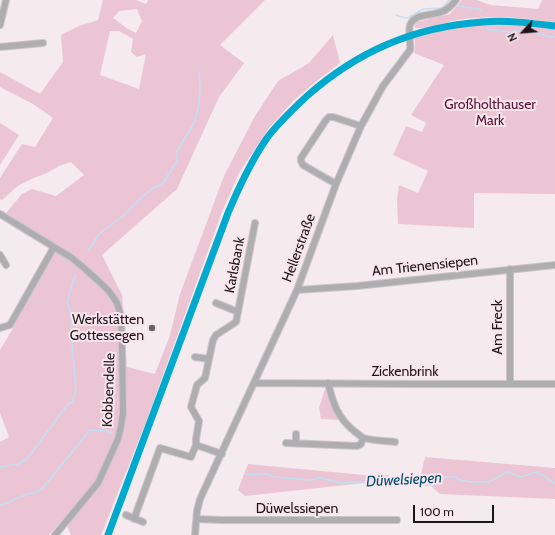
<!DOCTYPE html>
<html>
<head>
<meta charset="utf-8">
<style>
  body { margin:0 }
  #map { position:relative; width:555px; height:535px; overflow:hidden; background:#f5eaee; font-family:Cabin,sans-serif }
  canvas { display:block }
  .north { position:absolute; left:503px; top:12px; width:40px; height:40px; -webkit-text-stroke:3px #f9e6ed; paint-order:stroke; rotate:244deg; font-size:11px; font-weight:700; line-height:16px; text-align:center; color:#1d1619 }
  .north::after { content:''; display:block; margin:auto; width:14px; height:18px; background:#1d1619; clip-path:polygon(50% 0,100% 100%,50% 72%,0 100%) }
  .scale { position:absolute; left:413px; top:505px; width:81px; height:18px; box-sizing:border-box; border:2px solid #1d1619; border-top:0; padding-left:5px; font-size:12px; line-height:14px; white-space:nowrap; color:#1d1619; -webkit-text-stroke:3px #f9e6ed; paint-order:stroke }
</style>
</head>
<body>
<div id="map">
<canvas width="555" height="535"></canvas>
<div class="north">N</div>
<div class="scale">100 m</div>
</div>
<script>
const ctx = document.querySelector('canvas').getContext('2d');
ctx.lineJoin = 'round';
function paint(path, color) { ctx.fillStyle = color; ctx.fill(path, 'evenodd'); }
function stroke(path, color, width, dash) { ctx.strokeStyle = color; ctx.lineWidth = width; ctx.lineCap = dash ? 'butt' : 'round'; ctx.setLineDash(dash || []); ctx.stroke(path); }
function drawText(font, color, halo, rows, align = 'center') {
  ctx.font = font + ' Cabin,sans-serif'; ctx.lineWidth = 4; ctx.setLineDash([]); ctx.textBaseline = 'middle'; ctx.strokeStyle = halo; ctx.fillStyle = color; for (const [text, x, y, turn = 0] of rows) {
    ctx.save(); ctx.translate(x, y); ctx.rotate((+turn || 0) * Math.PI / 180); ctx.textAlign = isNaN(turn) ? turn : align; if (halo) ctx.strokeText(text, 0, 0); ctx.fillText(text, 0, 0); ctx.restore();
  }
}
const green = new Path2D(`
  M103,0H136L146,4L148,0H265L220,45L244,63L219,97L177,189L102,255L122,295L127,367L155,374L170,335L180,294L224,176L255,116L278,81L309,63L333,35L340,63L318,80L294,100L269,128L239,173L222,212L146,422L101,535H71L64,518L49,535H0V442L9,437L0,413V350L12,330L56,245L6,213L22,194L32,189L56,196L84,175L71,162L59,166L47,173L36,177L19,185L2,200L0,199V178L22,144L35,147L53,118L33,104L0,87V72L40,94L63,62L61,35L79,26L98,20ZM137,9L142,21L136,33L128,29L113,18L119,11ZM110,31H119L133,39L131,52L137,57L146,54L139,89L100,75Z
  M462,0H476L491,5L538,9L542,0H555V23C525,17 494,16 463,19C447,21 431,29 415,28V24L417,22L450,14Z
  M499,23L539,25L555,28V194L474,193V228L398,224L397,200L399,185L418,193L428,171L393,155L406,126L422,132L426,123L411,115L444,65L414,53L415,42L414,37C442,29 470,25 499,23Z
  M0,123L19,135L0,165Z
  M326,386L340,420L321,419L319,408Z
  M425,457L555,468V499L440,494L431,486L364,483L245,496L238,490L248,464L364,475H389V478L420,479Z`);
const stream = new Path2D(`
  M458,6L479,9L481,11
  M396,15L405,18H408L423,9L441,8L444,6L448,1H450
  M487,28L491,30L510,32L515,31H526L535,33L550,37H555
  M88,251L99,234L124,215L141,198L153,188L163,183L177,161V151L194,123L199,105L200,85L199,72
  M0,467L18,464L27,459L68,404L72,402L76,391L72,343L71,314L70,308L67,303L75,275
  M246,474C249,474 251,475 253,475C260,474 268,472 273,477L311,480L320,478L341,483L415,478L455,477L460,480L471,482H489L507,472L521,477L536,472L546,477L550,481L555,483
  M0,505L10,502L16,498L21,497L25,495L36,492L42,489L90,430L107,431L112,433`);
const street = new Path2D(`
  M0,25L6,0
  M0,47L43,43
  M336,184L303,165L301,161V158L326,120L329,117H333L361,126
  M0,214L72,258L84,268L105,287L111,294L117,303L121,316L122,346L123,413L121,426L118,439L98,483L55,535
  M0,255L6,265
  M510,269V384
  M297,290L357,286L555,265
  M216,303L238,312
  M0,328L10,325L54,247
  M195,357L209,359
  M255,383L412,384H555
  M328,383C333,403 337,417 354,431C357,433 361,437 364,438C374,441 385,441 395,442
  M286,443L357,446L361,444L363,438
  M296,443V434
  M196,445L222,454
  M126,515L143,522
  M134,519L160,448L191,457L196,445V439L199,421L191,407L197,385L205,378L213,340L216,335L236,322L255,223
  M197,519L221,520H397
  M195,535L197,511L200,499L297,290L336,184L361,126L383,86L410,50C411,43 408,30 410,25C415,13 431,16 441,12C448,10 452,5 456,0`);
const rail1 = new Path2D(`
  M108,535L228,213C239,187 251,161 267,138C279,122 293,109 307,96C358,51 414,27 482,22C507,20 531,23 555,26`);
const markers = [
  [152,328,4,"#696064"]
];
const parkNames = [
  ["Großholthauser",490,105],
  ["Mark",490,121]
];
const streetNames = [
  ["Hellerstraße",299,248,-70],
  ["Karlsbank",235,265,-79],
  ["Am Trienensiepen",425,266,-6],
  ["Am Freck",498,327,-90],
  ["Zickenbrink",405,372],
  ["Kobbendelle",109,390,-88],
  ["Düwelssiepen",297,509]
];
const poiNames = [
  ["Werkstätten",144,320],
  ["Gottessegen",144,336]
];
const waterNames = [
  ["Düwelsiepen",404,480,-3]
];
paint(green, '#ecc5d5');
stroke(stream, '#c0e0f5', 1.5);
stroke(street, '#cdc5c8', 8);
stroke(street, '#aeaeb0', 6);
stroke(rail1, '#00a9ce', 7);
for (const [x, y, r, color] of markers) { const dot = new Path2D(); dot.arc(x, y, r, 0, 2 * Math.PI); ctx.fillStyle = color; ctx.fill(dot); stroke(dot, '#f9e6ed', 1.5); }
drawText('14px', '#5a1037', '#f9e6ed', parkNames);
drawText('14px', '#1d1619', '#f9e6ed', streetNames);
drawText('14px', '#1d1619', '#f9e6ed', poiNames, 'right');
drawText('italic 15px', '#025170', '#f9e6ed', waterNames);
</script>
</body>
</html>
